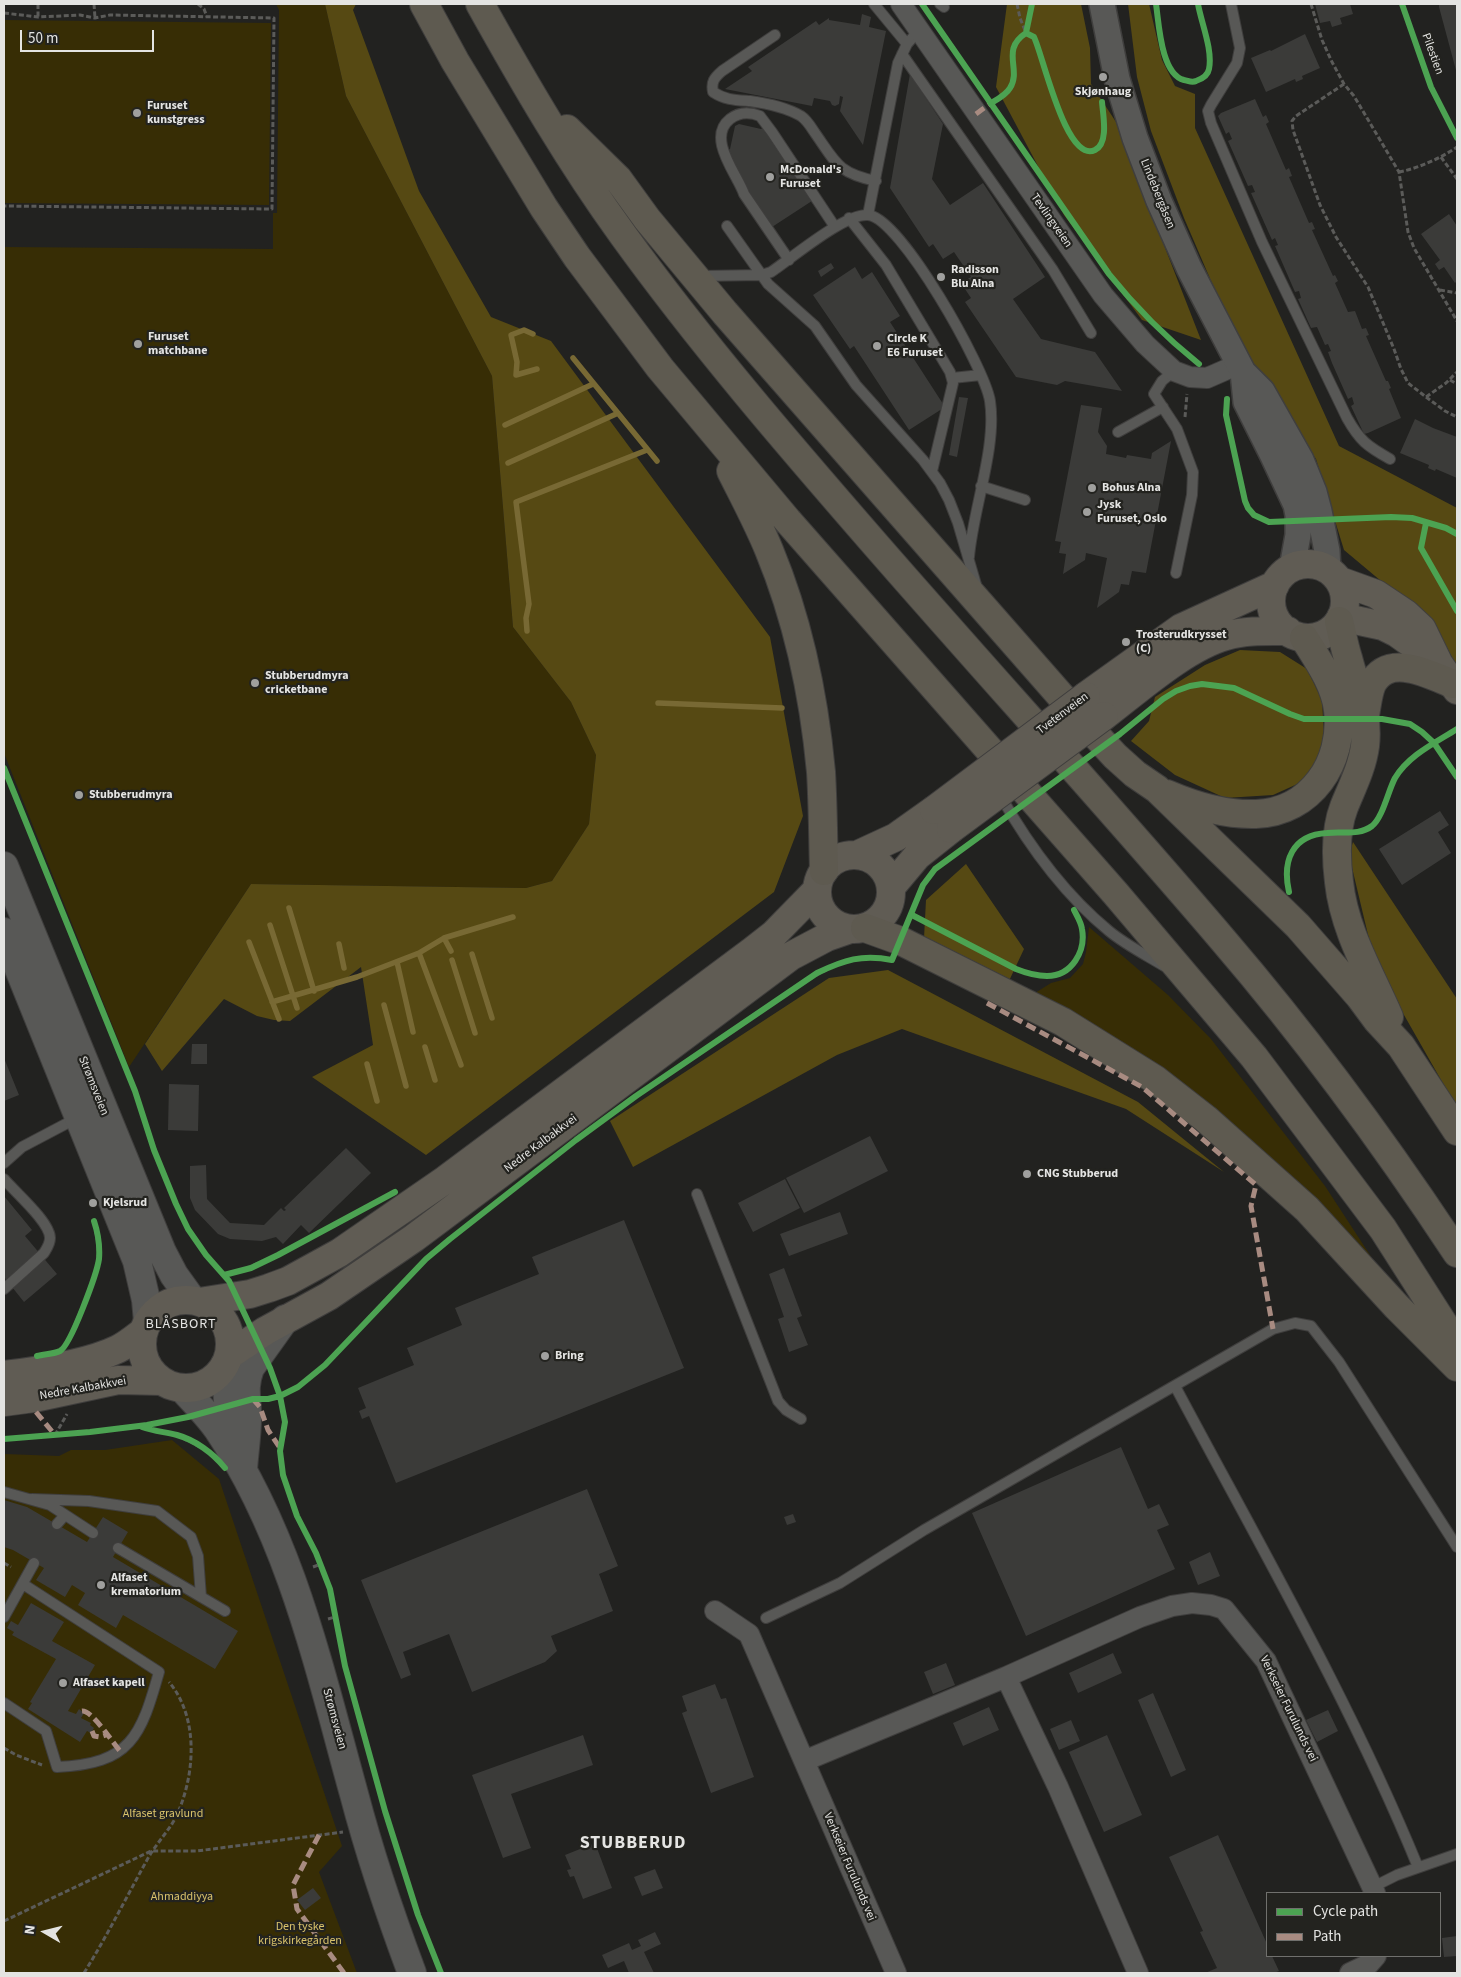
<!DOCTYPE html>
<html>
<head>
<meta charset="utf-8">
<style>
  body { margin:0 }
  #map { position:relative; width:1461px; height:1977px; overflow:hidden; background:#222220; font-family:"Source Sans 3",sans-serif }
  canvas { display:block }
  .frame { position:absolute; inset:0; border:5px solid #e4e4e2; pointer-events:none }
  .legend { position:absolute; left:1266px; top:1892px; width:175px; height:65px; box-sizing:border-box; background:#23231f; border:1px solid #70706d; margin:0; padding:6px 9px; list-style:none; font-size:15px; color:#e4e4e2 }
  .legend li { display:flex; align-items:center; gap:10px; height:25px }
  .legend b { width:25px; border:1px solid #70706d }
  .north { position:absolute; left:20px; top:1907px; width:50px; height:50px; -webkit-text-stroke:4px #23231f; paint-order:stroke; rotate:278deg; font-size:14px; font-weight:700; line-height:20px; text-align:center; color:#e4e4e2 }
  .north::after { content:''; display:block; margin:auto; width:18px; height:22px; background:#e4e4e2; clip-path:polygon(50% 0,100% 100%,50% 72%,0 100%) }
  .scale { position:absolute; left:20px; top:30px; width:134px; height:22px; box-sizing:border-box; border:2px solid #e4e4e2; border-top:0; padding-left:6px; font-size:15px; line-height:18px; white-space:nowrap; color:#e4e4e2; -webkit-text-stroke:4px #23231f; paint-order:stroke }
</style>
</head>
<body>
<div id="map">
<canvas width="1461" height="1977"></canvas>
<div class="frame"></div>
<ul class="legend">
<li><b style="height:6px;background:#4ca352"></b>Cycle path</li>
<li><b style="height:6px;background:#a88b81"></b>Path</li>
</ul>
<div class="north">N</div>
<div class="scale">50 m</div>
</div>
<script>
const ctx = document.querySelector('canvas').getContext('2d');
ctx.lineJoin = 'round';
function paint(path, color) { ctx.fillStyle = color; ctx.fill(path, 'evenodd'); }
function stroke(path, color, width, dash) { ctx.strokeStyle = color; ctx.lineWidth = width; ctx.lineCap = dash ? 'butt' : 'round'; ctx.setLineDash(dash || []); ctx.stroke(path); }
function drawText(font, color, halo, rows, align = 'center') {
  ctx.font = font + ' "Source Sans 3",sans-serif'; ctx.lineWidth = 4.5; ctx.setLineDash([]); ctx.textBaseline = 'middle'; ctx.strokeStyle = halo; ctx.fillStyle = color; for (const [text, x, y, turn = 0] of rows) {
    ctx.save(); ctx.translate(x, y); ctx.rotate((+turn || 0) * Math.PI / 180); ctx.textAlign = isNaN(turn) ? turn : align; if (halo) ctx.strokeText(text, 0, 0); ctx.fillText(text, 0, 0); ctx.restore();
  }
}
const green = new Path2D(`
  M276,4H325L346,96L492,376L513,627L571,702L596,755L589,824L552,881L526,888L251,884L129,1067L4,753V247L273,249V213H277L279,10Z
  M4,20L271,23L269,205L4,203Z
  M1089,927L1168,995L1211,1039L1325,1186L1385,1278L1197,1105L1027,998L1051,983L1070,978L1083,964L1086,952Z
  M172,1440L219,1479L342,1846L319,1872L357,1973H4V1454L59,1456L71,1450H105Z`);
const forest = new Path2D(`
  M325,4H356L353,10L419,191L491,317L551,341L770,637L803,816L774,892L426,1155L312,1077L373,1045L361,967L290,1021L274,1020L257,1016L224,999L162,1071L145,1044L251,884L526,888L552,881L589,824L596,755L571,702L513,627L492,376L346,96Z
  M1007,4H1081L1090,48L1091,84L1116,122L1201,340L1142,320L1064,215L996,87Z
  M1128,4H1149L1162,60L1175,86L1195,94V128L1339,446L1457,508V668L1418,612L1344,550L1316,459L1239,346L1184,218L1151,131L1137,77Z
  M1240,650L1280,652L1307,669L1322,700L1324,735L1322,754L1304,781L1273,795L1225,798L1175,775L1131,741L1149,721L1155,697L1205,665Z
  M1353,842L1457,999V1108L1375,964L1349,855Z
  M966,864L1024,949L1008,983L924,938L926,900Z
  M888,970L1138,1102L1224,1172L1126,1109L902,1029L837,1055L633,1167L610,1121L829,978Z`);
const stream = new Path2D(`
  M533,334L524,330L511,335L517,362L516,375L537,369
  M573,358L657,461
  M505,425L593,384
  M508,463L616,414
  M527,631L526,618L529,604L516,502L647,450
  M658,703L782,708
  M289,908L314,991
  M270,925L297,1008
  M444,938L451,951
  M249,942L279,1019
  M339,944L344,968
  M419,953L461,1065
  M472,954L492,1018
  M452,960L475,1033
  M397,962L413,1032
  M272,1002L357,977L419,953L444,938L513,917
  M384,1005L406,1086
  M425,1047L435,1080
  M367,1064L377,1101`);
const building = new Path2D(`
  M1315,4H1350L1353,14L1340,18L1342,24L1332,27L1330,21L1320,23Z
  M1439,4H1457V74L1439,7Z
  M862,14L871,17L869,27L886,31L863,145L840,111L843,97L840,96L839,104L835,106L832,105L830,101L814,98L812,106L725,89L752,71L748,67L816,21L819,25L829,18V20L860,25Z
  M1305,34L1320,68L1302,76L1303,79L1296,82L1295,79L1266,92L1251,58L1270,50L1271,51Z
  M910,74L943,124L932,179L950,205L983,183L1045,277L1013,299L1041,339L1095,352L1122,391L1065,381L1057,385L1016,377L965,302L971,298L961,283L971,277L954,252L943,259L933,244L929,247L890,188Z
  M1255,99L1263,117L1266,115L1269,122L1266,124L1286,170L1289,168L1292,176L1289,177L1309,223L1312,222L1315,229L1312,230L1333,276L1335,275L1338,281L1335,283L1348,312L1355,311L1362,329L1366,328L1369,335L1366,336L1386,381H1388L1391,388L1389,389L1401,418L1368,433L1364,434L1351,406L1354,404L1352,397L1348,399L1332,363L1328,352L1331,351L1328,344L1325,345L1317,327L1311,328L1298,299L1301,298L1299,291L1295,292L1275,246L1278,245L1275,238L1272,240L1251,193L1255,192L1252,185L1248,186L1228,141L1232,139L1229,132L1226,134L1218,116L1221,113Z
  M739,124L761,129L767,125L815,199L772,227L724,153L730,149L735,126Z
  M1449,214L1457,226V281L1455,283L1444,267L1439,270L1435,264L1440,260L1421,234Z
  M831,263L834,268L821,277L818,271Z
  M855,267L862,279L872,272L900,316L890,322L945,407L909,430L854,346L850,349L813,295Z
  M959,397L968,398L957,457L949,455Z
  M1081,405L1102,408L1098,432L1107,446L1106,454L1126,458L1127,455L1151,459L1152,453L1171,441L1146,573L1132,571L1129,585L1121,584L1119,592L1097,608L1107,558L1086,553L1085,560L1063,574L1066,554L1059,553L1061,542L1055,541Z
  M1415,419L1433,428L1457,437V478L1436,469L1435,471L1428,468L1429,465L1400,453Z
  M1440,811L1449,825L1438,832L1451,853L1402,885L1379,849Z
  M192,1044H207V1064H191Z
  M4,1058L19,1095L4,1101Z
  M169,1084L199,1085L198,1131L168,1130Z
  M870,1136L888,1171L804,1213L786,1178Z
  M346,1148L371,1173L309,1233L301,1225L283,1244L276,1237L262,1241L230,1239L218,1234L195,1210L190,1198V1166L206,1165L207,1199L230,1223L264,1225L281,1208L284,1211L286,1210L284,1208Z
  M785,1179L800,1208L753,1232L738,1203Z
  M4,1196L32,1230L25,1236L57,1274L24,1302L4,1277Z
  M840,1212L848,1234L789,1256L780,1234Z
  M624,1220L684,1368L396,1483L369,1416L362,1419L359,1411L366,1408L358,1388L414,1365L407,1348L462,1325L455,1308L539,1274L532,1257Z
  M784,1268L802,1316L797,1318L808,1345L789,1352L778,1319L784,1317L769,1274Z
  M1121,1447L1148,1509L1159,1504L1169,1525L1157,1530L1175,1569L1026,1636L972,1513Z
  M587,1489L618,1566L599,1574L613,1611L551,1636L557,1651L545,1662L472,1692L449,1634L403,1652L411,1675L401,1679L361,1580Z
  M4,1500L27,1507L87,1542L103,1517L128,1532L113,1557L238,1631L215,1669L123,1615L116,1628L78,1605L85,1593L72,1585L65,1597L36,1580L44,1568L13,1550L4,1547Z
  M793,1514L796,1522L787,1525L784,1517Z
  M1210,1552L1220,1576L1198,1585L1189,1562Z
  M31,1603L64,1622L52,1641L95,1665L68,1711L76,1714L79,1709L84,1713L81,1718L91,1723L90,1725L94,1728L91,1733L87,1731L80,1742L28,1709L32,1703L30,1702L56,1659L12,1635L14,1632L7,1628L11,1621L18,1625Z
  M1113,1653L1122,1673L1078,1693L1069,1673Z
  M946,1663L955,1685L933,1694L924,1672Z
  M715,1684L721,1699L726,1698L754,1777L711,1793L682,1713L687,1711L682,1696Z
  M1153,1693L1186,1770L1171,1777L1138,1700Z
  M989,1707L999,1730L963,1746L953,1723Z
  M1328,1710L1338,1731L1317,1742L1306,1720Z
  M1071,1720L1080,1741L1059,1750L1050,1729Z
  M583,1735L593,1765L511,1794L531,1848L503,1858L472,1775Z
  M1107,1735L1142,1815L1104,1832L1069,1752Z
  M1218,1835L1267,1944V1956H1272L1279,1971L1274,1973H1205L1217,1968L1200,1932L1203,1931L1169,1857Z
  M595,1843L612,1888L583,1899L574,1876L570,1877L567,1870L571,1869L565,1855Z
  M655,1869L663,1888L642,1896L634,1877Z
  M313,1888L321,1898L305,1910L297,1900Z
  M655,1932L661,1944L644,1952L654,1973H629L624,1961L608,1968L602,1955L629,1943L632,1950L641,1946L638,1940Z
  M1457,1936V1956L1444,1957L1442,1938Z`);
const path = new Path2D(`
  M38,4V17
  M94,4L95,18
  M198,4L204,9L207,17
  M1017,4L1020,18L1026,33
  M1311,4L1322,40L1332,62L1344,84L1354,96L1399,172L1408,232L1414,248L1457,321
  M4,13L38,17L80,15L95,18L110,15L274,18L272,209L4,206
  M1344,84L1296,116L1292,121L1293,130L1320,205L1336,237L1368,287L1394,349L1401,369L1408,383L1426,397L1446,383L1457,372
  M1441,157L1457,179
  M1399,172C1419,168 1441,158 1457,147
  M1440,290L1457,293
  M1450,380L1457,384
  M1426,397L1445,411L1457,417
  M1185,417L1187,394
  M722,1038C742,1024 763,1011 783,997C813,977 840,956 877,957
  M240,1271L278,1255L340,1223
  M68,1341L96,1274L99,1249L94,1221
  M269,1399C313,1387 343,1347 372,1314C390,1295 408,1277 426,1259
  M139,1426L177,1435L202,1448
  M55,1435L67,1414
  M4,1563L11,1567
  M313,1567L321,1564
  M328,1619L335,1617
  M4,1748L16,1755L42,1765
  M4,1921L151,1851H197L343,1832
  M84,1973C107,1936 126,1898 147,1860C155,1845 167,1833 175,1819C195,1778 200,1719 169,1682`);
const service = new Path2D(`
  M874,4L907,44
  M940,4L944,7
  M1231,4L1240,48L1237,63L1211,105L1208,111L1211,123L1262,242L1347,418C1360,441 1367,446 1390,459
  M775,35L722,71C714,78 711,82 713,92C725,100 736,100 750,101C765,103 787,108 801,116C807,120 811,127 815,133C836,163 838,173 876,181
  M902,54L1053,270L1091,333
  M868,215L898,63L907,44L920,29
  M849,218L886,265L950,372L953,383L932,471
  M727,226L768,284L815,326L856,385L923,460L940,483L949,500L958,523L977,588
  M789,260L744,194C737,174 706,138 730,119C739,112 750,112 760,116L772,132L835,227
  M699,276L762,275L771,272C792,258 845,213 868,215C900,217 985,368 990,401C997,447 973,509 969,557
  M1174,371L1162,381L1154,394L1177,429L1193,472L1192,495L1176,573
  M952,378L981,375
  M1118,432L1163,407
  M981,486L1025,500
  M1000,795C1029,846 1064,894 1109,931C1126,945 1146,955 1164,966
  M4,1163L22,1147L77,1118
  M4,1179C15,1192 50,1222 50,1238C50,1244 47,1248 44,1253L4,1289
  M697,1194L778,1401L786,1410L801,1419
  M1175,1386C1259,1544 1350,1701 1418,1867
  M4,1492L50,1505L93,1533
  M32,1499L89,1501L157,1511L191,1537L198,1556L201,1597
  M57,1524L65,1515
  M118,1548L225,1611
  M4,1617L34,1563
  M766,1618L840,1583L924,1530L1273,1329L1295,1323L1311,1326L1339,1362L1457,1547
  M4,1703L46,1731L57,1767C131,1764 141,1736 159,1672L23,1584
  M1373,1887L1397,1875L1457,1854`);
const minor = new Path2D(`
  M901,4L1103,295L1145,344L1174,371L1190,377L1207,378L1239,364
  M715,1611L749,1634L896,1973
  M1006,1677L1058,1787L1138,1973
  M804,1761L1006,1677L1140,1617L1172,1606L1192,1603L1211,1605L1224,1609L1266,1661L1375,1893
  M1350,1973L1369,1964L1376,1956`);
const tertiary = new Path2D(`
  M1102,4L1117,79L1135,138L1159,201L1189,268L1243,372L1262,391L1301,460L1314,492L1319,511L1327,551L1328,570
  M1243,372L1246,402L1273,456L1296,505L1298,515V535L1292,568`);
const secondary = new Path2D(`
  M4,866L162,1252L174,1275L192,1300
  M4,932L137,1261L146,1300L148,1322
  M225,1365L229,1412L232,1427
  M182,1388C194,1401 207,1414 217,1428C291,1538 319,1668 354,1794C370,1855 390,1914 412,1973
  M243,1470C244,1453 247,1436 247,1419C248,1398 242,1391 250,1368L285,1319`);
const trunk = new Path2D(`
  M1271 601a37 37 0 1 1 74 0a37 37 0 1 1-74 0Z
  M1340,581L1376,594L1406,614L1422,629L1439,664L1457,690
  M1341,617L1383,626L1397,633L1432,658
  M1086,696L1181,628L1275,585
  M1104,716C1138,690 1186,647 1226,636C1246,630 1267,631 1288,631
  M857,855L896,837L934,810
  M817 892a37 37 0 1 1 74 0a37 37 0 1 1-74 0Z
  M891,887L917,856L951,829
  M142 1344a44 44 0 1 1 88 0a44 44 0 1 1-88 0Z
  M199,1302L250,1294L269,1288L288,1281L339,1253L445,1180L751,952L774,934L817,890
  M229,1355L265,1331L329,1296L414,1238L791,956L827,937L850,929
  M4,1375C38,1371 87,1364 118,1349C128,1344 136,1337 144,1331
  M4,1402L34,1398L118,1380L162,1381`);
const motorway = new Path2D(`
  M424,4L455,61L544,208L577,257L660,368L788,521L1116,894L1254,1057L1383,1229L1457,1345
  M480,4C524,83 570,162 623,235C701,343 788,444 875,544C990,676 1109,806 1223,940C1308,1039 1385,1144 1457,1253
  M567,129L618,179L647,219L725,313L1081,719L1115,756L1135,774L1157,789L1298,926L1360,997L1377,1020L1401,1046L1457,1131
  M731,471C744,497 758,523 769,550C798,620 814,696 821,772C823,805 823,838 824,871
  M1339,621C1342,633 1344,646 1348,658C1356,690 1369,712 1365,746C1362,768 1352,787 1344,807C1335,830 1336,858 1339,882C1344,930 1370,973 1389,1017
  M1365,715C1367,705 1368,693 1372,684C1389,652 1430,675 1453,684
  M1167,794C1195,806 1225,815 1256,814C1311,812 1344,762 1338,710C1335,684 1317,659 1304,638
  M865,928L901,941L1063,1022L1156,1080L1206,1119L1307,1209L1397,1307L1457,1367`);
const trunkBridge = new Path2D(`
  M934,810L1086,696
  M951,829L1104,716`);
const quiet = new Path2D(`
  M976,114L991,103
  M987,1003L1142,1087L1256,1185L1251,1206L1273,1329
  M253,1399L260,1407L268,1430L280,1448
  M36,1412L55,1435
  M82,1711C92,1710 112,1742 120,1751
  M92,1731L94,1736L100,1737L106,1735
  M319,1835L293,1885L297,1909L344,1973`);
const cycleway = new Path2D(`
  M922,4L1109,274C1137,309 1164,336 1199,364
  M1156,4C1159,24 1161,74 1184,80C1189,81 1192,83 1196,81C1202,79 1208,75 1209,69C1213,50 1201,22 1198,4
  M1402,4L1431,87L1457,138
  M1026,33L1034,37C1043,55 1066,164 1095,150C1109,143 1103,115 1102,102
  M991,103C998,99 1006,95 1010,88C1022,69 1000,50 1026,33L1032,4
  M1227,399L1226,415L1245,501L1248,508L1254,515L1269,522L1391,517L1412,518L1446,528L1457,534
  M1426,523L1421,548L1457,611
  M4,768L135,1091L154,1150L176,1204L188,1229L206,1255L229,1281L270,1368L280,1396L285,1422L280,1451L283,1475L297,1516L316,1553L330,1589L345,1666L385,1811L418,1915L441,1973
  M1289,892C1282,861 1292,835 1327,833C1342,831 1359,836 1372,826C1383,817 1388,791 1395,778C1409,755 1435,743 1457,729
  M912,915L1016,969C1026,973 1037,976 1047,976C1072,976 1086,951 1082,929C1081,922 1077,916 1074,910
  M224,1275L251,1268L278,1255L395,1192
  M37,1356C44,1354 54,1354 60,1351C71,1345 97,1273 99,1259C100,1246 98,1233 94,1221
  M142,1427C153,1431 165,1432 177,1435C195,1440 213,1453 225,1468
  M4,1439L90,1432L147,1425L188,1417L253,1399H268L280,1396L298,1387L325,1365L426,1259L450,1239L576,1140L636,1096L817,973C844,960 862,954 892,960L923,885L935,869L1120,734L1163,699L1176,691L1190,686L1202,684L1234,688L1290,714L1304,719H1382L1410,724L1422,732L1434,743L1457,777`);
const markers = [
  [1103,77,5,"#a0a09e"],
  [137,113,5,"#a0a09e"],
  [770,177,5,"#a0a09e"],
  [941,277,5,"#a0a09e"],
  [138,344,5,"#a0a09e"],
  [877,346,5,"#a0a09e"],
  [1092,488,5,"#a0a09e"],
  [1087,512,5,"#a0a09e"],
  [1126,642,5,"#a0a09e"],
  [255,683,5,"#a0a09e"],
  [79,795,5,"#a0a09e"],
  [1027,1174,5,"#a0a09e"],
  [93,1203,5,"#a0a09e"],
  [545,1356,5,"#a0a09e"],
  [101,1585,5,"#a0a09e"],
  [63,1683,5,"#a0a09e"]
];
const streetNames = [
  ["Pilestien",1432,54,70],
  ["Lindebergåsen",1157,194,68],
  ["Tevlingveien",1051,221,55],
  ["Tvetenveien",1063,714,-37],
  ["Strømsveien",93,1086,68],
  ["Nedre Kalbakkvei",541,1144,-37],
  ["Nedre Kalbakkvei",83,1389,-10],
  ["Verkseier Furulunds vei",1288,1709,64],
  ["Strømsveien",334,1719,75],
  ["Verkseier Furulunds vei",849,1867,67]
];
const poiNames = [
  ["Skjønhaug",1103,92,"center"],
  ["Furuset",147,106],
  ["kunstgress",147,120],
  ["McDonald's",780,170],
  ["Furuset",780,184],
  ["Radisson",951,270],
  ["Blu Alna",951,284],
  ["Furuset",148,337],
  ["matchbane",148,351],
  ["Circle K",887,339],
  ["E6 Furuset",887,353],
  ["Bohus Alna",1102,488],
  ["Jysk",1097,505],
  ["Furuset, Oslo",1097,519],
  ["Trosterudkrysset",1136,635],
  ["(C)",1136,649],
  ["Stubberudmyra",265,676],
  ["cricketbane",265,690],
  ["Stubberudmyra",89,795],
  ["CNG Stubberud",1037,1174],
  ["Kjelsrud",103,1203],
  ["Bring",555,1356],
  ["Alfaset",111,1578],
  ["krematorium",111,1592],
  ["Alfaset kapell",73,1683]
];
const parkNames = [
  ["Alfaset gravlund",163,1814],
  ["Ahmaddiyya",182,1897],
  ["Den tyske",300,1927],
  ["krigskirkegården",300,1941]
];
const neighbourhoodNames = [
  ["BLÅSBORT",181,1325]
];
const districtNames = [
  ["STUBBERUD",633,1844]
];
paint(green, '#372d05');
paint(forest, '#564913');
stroke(stream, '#786934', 5.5);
paint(building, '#3b3b39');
stroke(service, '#3f3e3d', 12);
stroke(minor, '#3f3e3d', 22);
stroke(tertiary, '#3f3e3d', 28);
stroke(secondary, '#3f3e3d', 30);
stroke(trunk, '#3f3e3d', 30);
stroke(motorway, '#3f3e3d', 30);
stroke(path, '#5b5b59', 3, [5, 2.5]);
stroke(service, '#585856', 10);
stroke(minor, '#585856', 20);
stroke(tertiary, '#585856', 25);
stroke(secondary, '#585856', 28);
stroke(trunk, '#605c54', 28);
stroke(motorway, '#5e5a50', 28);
stroke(trunkBridge, '#3f3e3d', 30, []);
stroke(trunkBridge, '#605c54', 28);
stroke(quiet, '#a88b81', 5, [10, 5]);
stroke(cycleway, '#4ca352', 6);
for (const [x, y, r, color] of markers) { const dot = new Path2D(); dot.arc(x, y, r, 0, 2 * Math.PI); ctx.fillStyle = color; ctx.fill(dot); stroke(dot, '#23231f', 2); }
drawText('12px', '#e4e4e2', '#23231f', streetNames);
drawText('bold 12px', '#e4e4e2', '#23231f', poiNames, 'left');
drawText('12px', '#d9c26b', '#23231f', parkNames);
ctx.letterSpacing = '1px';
drawText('14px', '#e4e4e2', '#23231f', neighbourhoodNames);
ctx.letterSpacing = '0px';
ctx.letterSpacing = '1px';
drawText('bold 18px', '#e4e4e2', '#23231f', districtNames);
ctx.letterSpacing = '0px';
</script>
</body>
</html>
